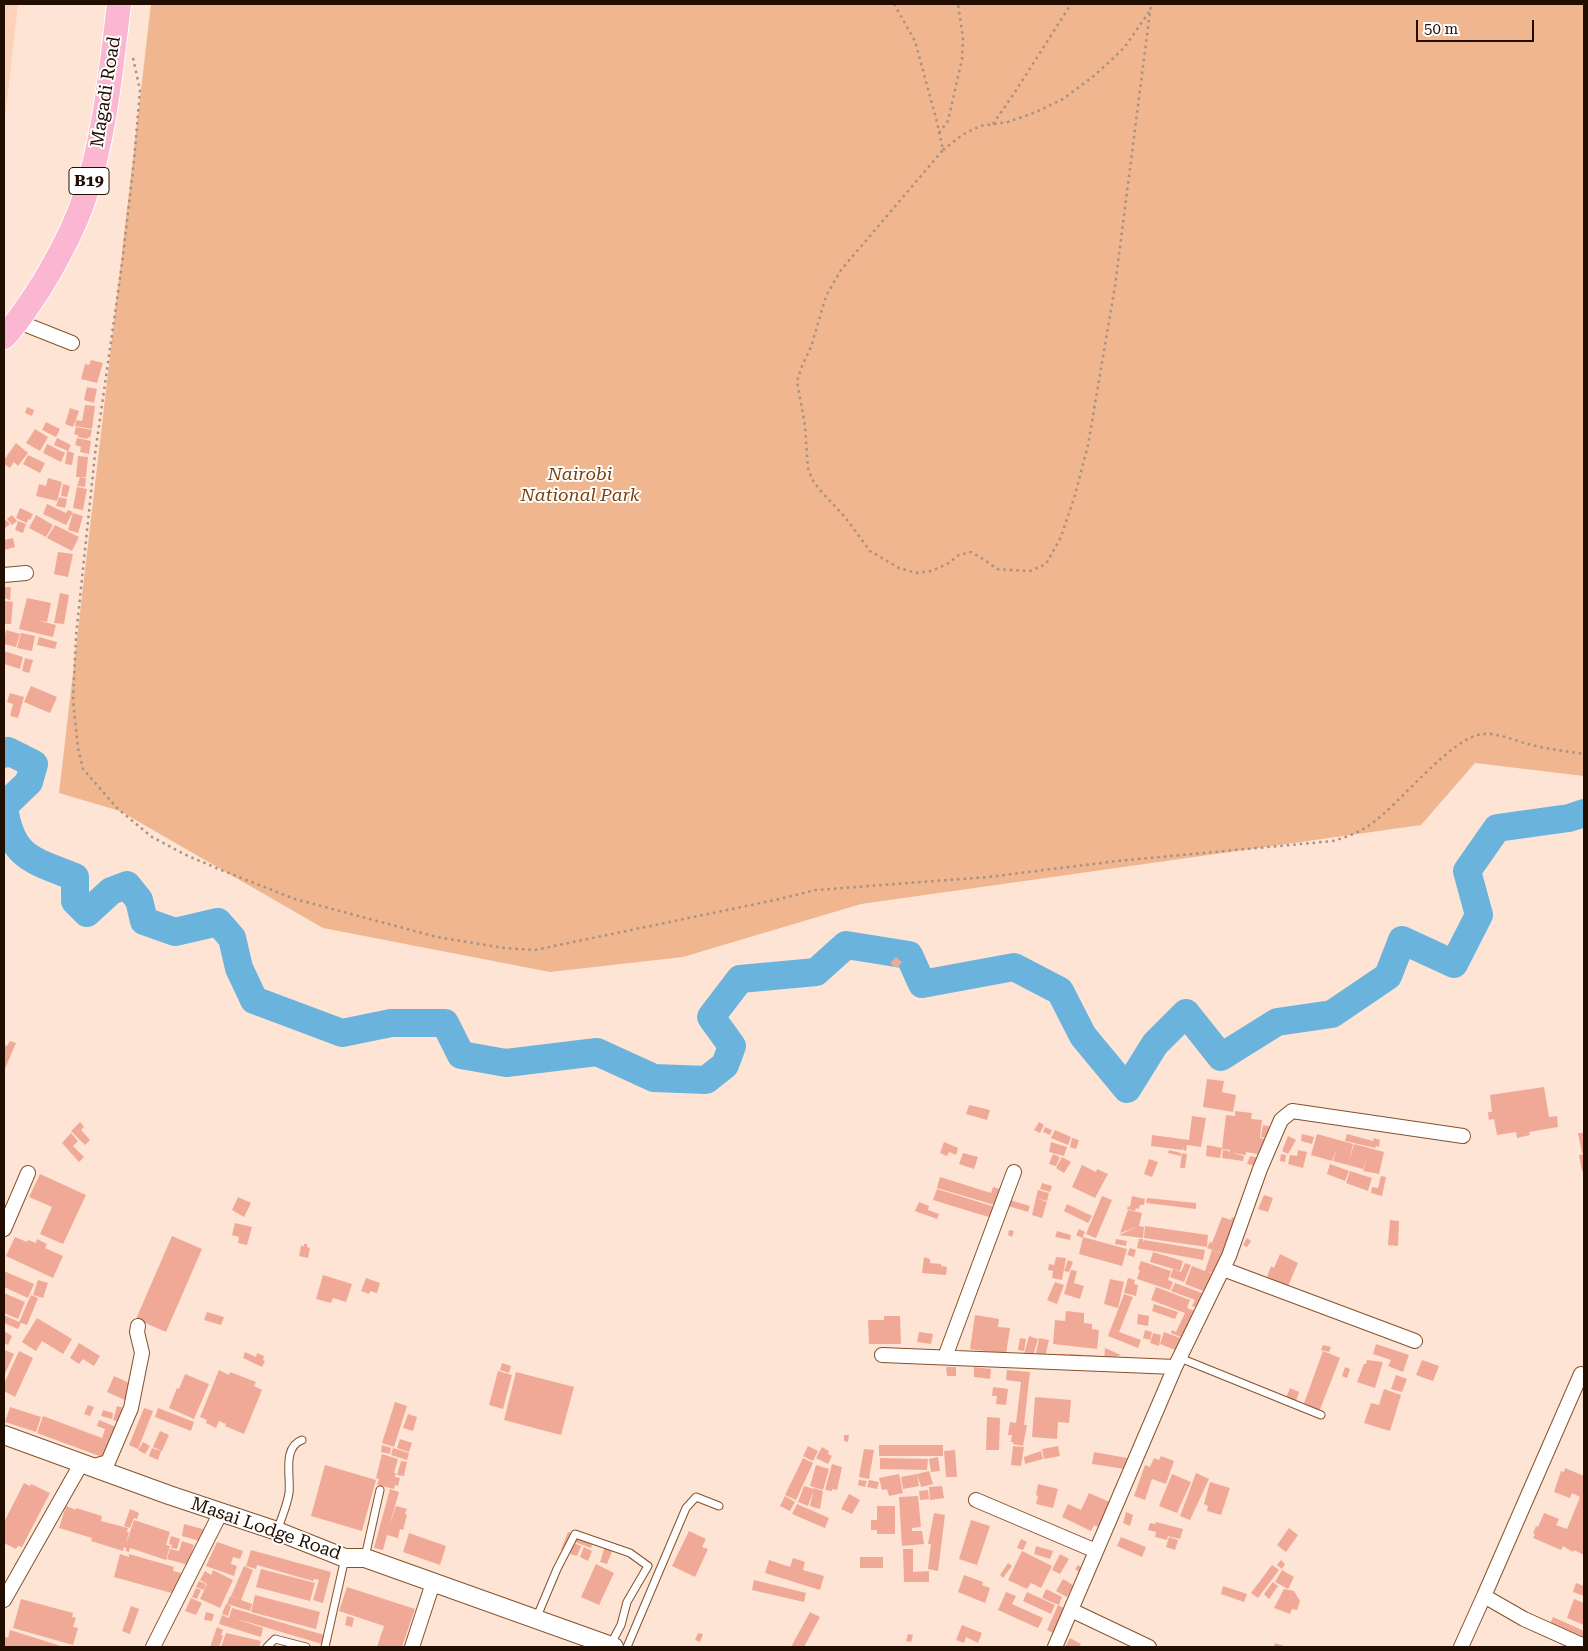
<!DOCTYPE html>
<html>
<head>
<meta charset="utf-8">
<style>
  body { margin:0 }
  #map { position:relative; width:1588px; height:1651px; overflow:hidden; background:#fde4d4; font-family:"Roboto Serif",serif }
  canvas { display:block }
  .frame { position:absolute; inset:0; border:5px solid #220d01; pointer-events:none }
  .scale { position:absolute; left:1416px; top:20px; width:118px; height:22px; box-sizing:border-box; border:2px solid #220d01; border-top:0; padding-left:6px; font-size:15px; line-height:18px; white-space:nowrap; color:#220d01; -webkit-text-stroke:4px #fff; paint-order:stroke }
</style>
</head>
<body>
<div id="map">
<canvas width="1588" height="1651"></canvas>
<div class="frame"></div>
<div class="scale">50 m</div>
</div>
<script>
const ctx = document.querySelector('canvas').getContext('2d');
ctx.lineJoin = 'round';
function paint(path, color) { ctx.fillStyle = color; ctx.fill(path, 'evenodd'); }
function stroke(path, color, width, dash) { ctx.strokeStyle = color; ctx.lineWidth = width; ctx.lineCap = dash ? 'butt' : 'round'; ctx.setLineDash(dash || []); ctx.stroke(path); }
function drawText(font, color, halo, rows, align = 'center') {
  ctx.font = font + ' "Roboto Serif",serif'; ctx.lineWidth = 4; ctx.setLineDash([]); ctx.textBaseline = 'middle'; ctx.strokeStyle = halo; ctx.fillStyle = color; for (const [text, x, y, turn = 0] of rows) {
    ctx.save(); ctx.translate(x, y); ctx.rotate((+turn || 0) * Math.PI / 180); ctx.textAlign = isNaN(turn) ? turn : align; if (halo) ctx.strokeText(text, 0, 0); ctx.fillText(text, 0, 0); ctx.restore();
  }
}
const built = new Path2D(`
  M4,4H18L4,128Z`);
const green = new Path2D(`
  M151,4H1584V776L1475,763L1421,825L861,904L683,957L550,972L323,928L120,811L59,793Z`);
const river = new Path2D(`
  M4,754L8,751L34,764L29,782L4,806
  M4,807C11,857 31,860 75,877V901L87,913L111,891L127,885L139,900L144,921L175,932L218,922L232,938L239,968L254,1000L342,1033L391,1023H445L461,1055L506,1063L597,1052L654,1078L706,1080L725,1065L732,1046L711,1017L740,979L816,972L846,945L909,955L922,984L1014,967L1060,991L1083,1036L1127,1089L1155,1044L1186,1013L1221,1057L1277,1022L1332,1014L1388,976L1402,940L1454,964L1479,915L1467,871L1497,828L1569,818L1584,813`);
const building = new Path2D(`
  M91,360L103,363L97,383L81,379L85,364L89,365Z
  M87,387L97,389L94,403L84,400Z
  M85,405L95,406L92,429L75,426L76,420L82,421Z
  M27,407L34,410L32,416L25,413Z
  M70,408L79,411L73,427L65,424Z
  M46,422L60,429L56,437L42,430Z
  M76,427L92,430L90,438L88,437L87,439L78,437V435L74,434Z
  M35,429L48,437L40,451L26,443Z
  M57,438L71,445L68,451L54,445Z
  M77,438L91,441L89,454L80,452L81,447L75,445Z
  M16,443L28,453L18,466L14,462L10,468L4,464V460Z
  M47,444L65,453L61,462L43,453Z
  M67,451L74,453L72,465L65,464Z
  M28,455L45,463L40,473L23,464Z
  M78,456L88,457L86,477H76Z
  M80,477L86,478L85,487L77,486Z
  M48,478L62,482L57,501L36,496L39,484L46,486Z
  M63,484L70,486L67,497L61,496Z
  M77,487L87,489L83,510L73,508Z
  M59,497L67,499L65,508L56,506Z
  M47,504L66,513L68,510L73,512L66,525L43,514Z
  M20,508L33,514L30,520L28,519L27,523L16,518Z
  M73,513L83,516L78,533L68,530Z
  M12,515L17,521L12,525L7,519Z
  M36,515L53,525L46,537L29,528Z
  M6,520L10,524L5,528L4,521Z
  M18,521L26,524L23,533L15,530Z
  M55,525L79,537L72,551L47,538Z
  M13,538L15,547L4,550V540Z
  M58,552L73,554L68,577L54,574Z
  M4,587H11L10,600L4,598Z
  M60,593L69,595L64,624L54,623Z
  M27,598L51,603L47,622L36,620L56,625L53,637L19,629Z
  M5,601L13,602L11,624H4Z
  M6,630L20,634L16,647L4,644Z
  M21,633L35,636L32,651L17,648Z
  M39,637L57,642L55,649L37,645Z
  M4,651L23,657L20,669L4,664Z
  M25,658L33,660L29,673L22,671Z
  M31,686L57,697L50,713L24,702Z
  M10,693L24,697L18,718L10,716L13,704L7,702Z
  M896,957L902,962L897,968L890,963Z
  M10,1041L16,1043L4,1071V1045L7,1046Z
  M1207,1079L1224,1081L1222,1092L1236,1095L1233,1112L1203,1107Z
  M1544,1087L1549,1117L1557,1116L1558,1127L1529,1132L1530,1135L1517,1138L1516,1132L1497,1135L1494,1119L1489,1120L1488,1112H1492L1490,1095Z
  M969,1105L990,1110L987,1120L966,1114Z
  M1235,1111L1252,1113L1251,1119L1262,1120L1260,1138L1266,1139L1264,1155L1246,1152V1155L1232,1153L1244,1156L1243,1161L1222,1158L1223,1150L1229,1151L1230,1154V1150L1222,1149L1226,1115L1235,1116Z
  M1192,1116L1206,1118L1201,1147L1187,1145L1186,1151L1183,1150V1147L1182,1150L1151,1146L1152,1135L1189,1140Z
  M80,1122L84,1127L81,1130L90,1140L85,1145L71,1131Z
  M1039,1122L1044,1125L1040,1133L1034,1130Z
  M1263,1125L1272,1127L1270,1138L1261,1137Z
  M1045,1127L1052,1130L1050,1135L1043,1132Z
  M1055,1130L1071,1137L1068,1145L1051,1138Z
  M71,1133L78,1141L73,1146L84,1157L79,1162L62,1143Z
  M1578,1133H1584V1153H1582Z
  M1302,1134L1314,1137L1312,1144L1301,1141Z
  M1317,1134L1353,1144L1349,1161L1354,1144L1384,1152L1379,1174L1363,1171L1367,1156L1363,1169L1333,1161L1337,1148L1332,1161L1311,1155Z
  M1347,1134L1373,1141L1374,1138L1380,1140L1379,1147L1376,1146L1375,1148L1345,1141Z
  M1288,1136L1296,1140L1288,1154L1282,1151Z
  M1072,1138L1079,1140L1076,1149L1070,1147Z
  M944,1142L958,1148L956,1155L949,1152L947,1156L940,1153Z
  M1051,1142L1067,1147L1064,1156L1049,1152Z
  M1207,1145L1222,1148L1220,1158L1206,1156Z
  M1169,1150L1181,1153V1156L1168,1153Z
  M1298,1150L1307,1152L1303,1168L1288,1164L1290,1155L1297,1156Z
  M963,1153L978,1157L974,1169L959,1164Z
  M1182,1153L1187,1154L1185,1168H1180Z
  M1053,1154L1060,1157L1056,1166L1049,1164Z
  M1281,1154L1286,1155L1285,1162L1280,1161Z
  M1584,1154V1170L1582,1171L1579,1155Z
  M1250,1156L1259,1158L1257,1166L1247,1164Z
  M1062,1157L1071,1162L1064,1173L1056,1168Z
  M1149,1159L1158,1162L1152,1177L1144,1174Z
  M1330,1164L1349,1171L1345,1181L1327,1174Z
  M1082,1165L1096,1172L1097,1169L1108,1174L1095,1198L1072,1187Z
  M1350,1171L1372,1178L1368,1191L1346,1183Z
  M40,1174L86,1195L63,1244L40,1234L52,1207L29,1197Z
  M1381,1176L1386,1177L1382,1196L1371,1193L1372,1187L1378,1188Z
  M940,1177L991,1193L993,1187L1003,1190L998,1206L937,1188Z
  M1042,1183L1052,1186L1050,1192L1040,1189Z
  M937,1189L995,1207L992,1218L933,1200Z
  M1038,1190L1049,1193L1047,1201L1036,1198Z
  M1264,1195L1273,1198L1268,1212L1258,1209Z
  M1102,1196L1112,1200L1096,1238L1086,1234Z
  M1132,1196L1145,1199L1144,1205H1140L1139,1209L1136,1208L1135,1211L1127,1209L1128,1206L1130,1207Z
  M238,1197L251,1203L244,1217L232,1210Z
  M1036,1198L1047,1202L1042,1218L1032,1215Z
  M1147,1198L1196,1203V1209L1146,1203Z
  M1010,1200L1030,1206L1028,1212L1008,1206Z
  M919,1202L929,1206L928,1210L939,1214L937,1219L915,1211Z
  M1067,1204L1092,1216L1088,1223L1064,1211Z
  M1128,1210L1142,1213L1139,1226L1144,1227L1143,1238L1119,1235L1137,1227L1120,1233Z
  M1222,1217L1231,1220L1232,1217L1237,1219L1224,1254L1207,1248L1210,1242L1212,1243Z
  M1390,1220L1399,1221L1398,1246L1388,1245Z
  M235,1223L252,1227L247,1245L238,1243L239,1237L232,1235Z
  M1145,1226L1208,1235L1207,1247L1144,1238Z
  M1079,1229L1085,1232L1082,1238L1076,1235Z
  M1009,1230L1014,1231L1012,1237L1008,1235Z
  M1057,1231L1071,1235L1070,1240L1055,1237Z
  M172,1236L202,1249L166,1332L136,1319Z
  M15,1237L27,1242L28,1240L36,1243L37,1239L47,1244L45,1248L63,1256L53,1278L6,1256Z
  M1083,1237L1127,1249L1122,1266L1079,1254Z
  M1247,1238L1251,1241L1247,1247L1243,1245Z
  M1116,1239L1127,1241L1126,1246L1115,1244Z
  M1139,1239H1143V1242L1144,1240L1205,1250L1203,1260L1137,1248Z
  M304,1244H307V1247L310,1248L308,1258L299,1256L301,1246H304Z
  M1130,1248L1136,1250L1134,1257L1127,1255Z
  M1212,1250L1223,1254L1220,1264L1217,1263L1213,1273L1207,1271L1213,1274L1206,1292L1185,1284L1192,1266L1205,1271Z
  M1153,1252L1183,1261L1180,1271L1150,1262Z
  M1280,1254L1298,1263L1288,1286L1267,1277L1271,1266L1274,1268Z
  M924,1257L930,1259V1263L941,1264V1266L947,1267L946,1275L922,1273Z
  M1056,1257L1066,1258L1062,1280L1052,1278L1053,1271L1048,1270L1049,1264L1054,1265Z
  M1068,1260L1073,1262L1069,1272L1064,1271Z
  M1141,1261L1171,1271L1168,1280L1173,1282L1170,1290L1137,1279L1140,1270L1138,1269Z
  M1185,1263L1191,1265L1184,1282L1170,1277L1173,1269L1181,1272Z
  M1071,1270L1077,1271L1074,1283L1084,1286L1080,1299L1064,1294Z
  M4,1271L34,1284L28,1298L4,1287Z
  M323,1275L352,1284L346,1302L333,1298L331,1303L316,1299Z
  M366,1278L380,1283L377,1293L370,1291L369,1294L361,1291Z
  M1128,1278L1135,1280L1134,1284L1138,1285L1136,1296L1124,1293Z
  M1110,1279L1124,1282L1118,1308L1104,1304Z
  M38,1280L48,1283L43,1298L33,1295Z
  M1055,1282L1064,1285L1057,1304L1047,1300Z
  M1175,1283L1205,1294L1199,1308L1192,1306L1195,1300L1171,1291Z
  M1156,1287L1190,1300L1187,1308L1197,1312L1185,1339L1171,1333L1172,1330L1176,1332L1185,1313L1151,1300Z
  M4,1293L25,1302L18,1319L4,1313Z
  M1124,1294L1133,1297L1119,1332L1141,1340L1138,1348L1108,1336Z
  M31,1295L38,1298L27,1325L19,1322Z
  M1154,1304L1178,1312L1175,1319L1152,1311Z
  M1066,1311L1084,1313V1323L1092,1324V1329L1099,1330L1097,1349L1053,1344L1055,1320L1065,1321Z
  M207,1312L224,1317L221,1325L204,1320Z
  M1138,1314L1149,1316L1148,1326L1137,1324Z
  M4,1315L21,1323L18,1329L4,1323Z
  M975,1315L999,1319L998,1327L1010,1328L1006,1354L970,1349Z
  M884,1316H900L901,1344H869L868,1320H884Z
  M37,1318L72,1339L63,1354L42,1341L36,1351L22,1342Z
  M1145,1330L1152,1332L1150,1340L1143,1338Z
  M4,1331L12,1336L8,1345L4,1343Z
  M919,1332L933,1334L931,1344L917,1342Z
  M1164,1332L1183,1339L1178,1351L1160,1344Z
  M1153,1333L1161,1335L1159,1346L1150,1343Z
  M1029,1336L1038,1339L1032,1360L1023,1358Z
  M1020,1338L1026,1339L1024,1351L1018,1350Z
  M1039,1338L1049,1340L1044,1361L1035,1359Z
  M79,1343L100,1356L94,1366L83,1359L79,1364L70,1358Z
  M1376,1344L1409,1355L1403,1372L1388,1366L1391,1360L1373,1354Z
  M1323,1345L1331,1347L1329,1352L1321,1350Z
  M1105,1348L1121,1355L1104,1361Z
  M5,1350L14,1354L4,1376V1351Z
  M19,1351L33,1358L15,1397L4,1391V1384Z
  M1323,1351L1340,1358L1319,1412L1303,1406Z
  M245,1352L256,1357L257,1353L264,1356L263,1360L265,1361L262,1367L243,1358Z
  M1047,1354H1067V1360L1047,1359Z
  M1069,1354L1084,1355V1361L1068,1360Z
  M1086,1355L1101,1356V1362L1086,1361Z
  M1367,1360L1383,1362L1375,1388L1357,1382L1364,1364H1366Z
  M1422,1360L1439,1366L1433,1381L1416,1375Z
  M502,1363L511,1366L509,1373L500,1370Z
  M946,1367H956V1376H947Z
  M974,1367L991,1369L990,1379L974,1377Z
  M1345,1367L1350,1369L1347,1378L1342,1376Z
  M219,1370L229,1375L230,1372L256,1382L254,1386L262,1390L244,1434L225,1426L226,1424L219,1421L216,1428L206,1423L207,1420L200,1417Z
  M1007,1370L1030,1372L1024,1425H1027L1023,1446L1013,1444V1442H1011L1012,1435H1008L1010,1422L1016,1423L1021,1382L1006,1380Z
  M498,1371L512,1375L503,1409L489,1405Z
  M516,1372L574,1387L561,1435L504,1420Z
  M185,1374L209,1384L194,1419L169,1408L177,1388L179,1389Z
  M1396,1375L1407,1379L1402,1392L1391,1389Z
  M114,1376L134,1385L127,1401L107,1392Z
  M993,1387L1008,1389L1006,1405L996,1404L997,1396H992Z
  M1290,1388L1299,1392L1295,1404L1285,1400Z
  M1384,1389L1401,1395L1390,1431L1364,1423L1371,1403L1379,1405Z
  M1035,1397L1071,1400L1069,1423L1058,1422L1057,1439L1032,1437Z
  M395,1402L407,1406L394,1447L382,1443Z
  M88,1405L94,1407L90,1416L84,1414Z
  M117,1406L127,1409L123,1423L113,1420Z
  M10,1407L41,1417L36,1432L5,1422Z
  M144,1408L153,1411L138,1449L129,1445Z
  M158,1408L194,1422L191,1431L155,1417Z
  M103,1410L113,1413L112,1419L101,1416Z
  M408,1414L417,1417L413,1431L403,1428Z
  M43,1416L102,1438L105,1429L97,1426L99,1420L116,1427L105,1458L37,1433Z
  M987,1417L1000,1418L999,1450H986Z
  M160,1431L169,1435L162,1451L153,1447Z
  M844,1435H849L848,1442L844,1441Z
  M400,1439L412,1443L409,1452L397,1448Z
  M143,1442L150,1446L145,1454L138,1450Z
  M382,1445L391,1448L390,1454L381,1452Z
  M879,1445H943V1456H879Z
  M808,1446L818,1451L813,1461L803,1456Z
  M1013,1446L1024,1447L1021,1466L1011,1465Z
  M1058,1446L1060,1456L1044,1459L1042,1449Z
  M822,1447L829,1451L828,1454L832,1456L828,1464L816,1458Z
  M152,1448L161,1451L158,1460L149,1456Z
  M393,1448L409,1453L407,1460L391,1455Z
  M864,1449L874,1450L869,1479L859,1477Z
  M955,1450L957,1477H946L944,1451Z
  M1041,1451L1043,1459L1025,1464L1024,1457Z
  M1094,1452L1127,1458L1125,1469L1092,1464Z
  M382,1454L398,1459L394,1473H396L395,1477L400,1478L398,1486L395,1485L394,1489L377,1485L379,1479L376,1478Z
  M1161,1456L1174,1461L1166,1484L1152,1479L1145,1500L1134,1496L1145,1465L1150,1467L1154,1458L1159,1460Z
  M938,1457L940,1471L931,1472L929,1459Z
  M803,1458L813,1463L796,1500L785,1495Z
  M880,1458L928,1459L927,1470L880,1469Z
  M401,1461L407,1462L404,1476L397,1475Z
  M832,1464L842,1467L837,1490L832,1489V1491L825,1490Z
  M325,1465L376,1480L362,1531L311,1516Z
  M816,1465L829,1469L823,1490L810,1486Z
  M1565,1468L1584,1476V1555L1574,1550L1573,1552L1563,1546L1561,1550L1533,1538L1535,1534H1533L1536,1526L1538,1527L1544,1513L1559,1519L1556,1525L1567,1529L1580,1497L1572,1493L1570,1498L1554,1492L1561,1471L1564,1472Z
  M929,1471L933,1484L921,1487L917,1474Z
  M1196,1473L1209,1479L1190,1520L1180,1516Z
  M899,1474L903,1493L889,1496L887,1489L882,1490L879,1478Z
  M917,1474L919,1486L903,1489L901,1477Z
  M1172,1474L1191,1482L1177,1513L1159,1506Z
  M859,1480L867,1481L865,1487L858,1485Z
  M869,1480L879,1482L877,1489L867,1487Z
  M1210,1482L1230,1488L1221,1515L1207,1511L1208,1506L1204,1504Z
  M24,1483L30,1486L31,1484L50,1493L22,1547L18,1546L16,1549L4,1543V1522Z
  M1038,1484L1058,1489L1053,1508L1036,1504L1038,1496L1036,1495Z
  M804,1486L814,1489L808,1506L798,1502Z
  M942,1486L944,1498L930,1500L929,1487Z
  M814,1488L823,1491L820,1509L810,1506Z
  M390,1489L399,1492L389,1527L396,1506L407,1509L405,1514L407,1515L403,1530L400,1529L398,1538L387,1535L383,1550L374,1548Z
  M928,1490L929,1499L920,1500L919,1491Z
  M1089,1493L1112,1503L1098,1527L1094,1525L1091,1531L1062,1517L1068,1504L1081,1510Z
  M849,1494L860,1500L852,1514L841,1509Z
  M785,1496L795,1502L790,1511L780,1506Z
  M918,1496L921,1527L912,1528V1531H922L924,1544L902,1546L899,1497Z
  M797,1504L829,1518L825,1528L792,1514Z
  M66,1506L76,1510V1508L102,1516L101,1521L128,1528L127,1532H129L126,1544L134,1520L170,1532L166,1545L170,1546L166,1560L130,1548L129,1552L126,1551V1548L124,1547L123,1551L91,1541L92,1538L59,1528Z
  M877,1506H895V1534H877V1530H871V1520H877Z
  M130,1509L139,1513L137,1519L134,1518L135,1515L130,1528L124,1526Z
  M1126,1512L1133,1515L1130,1526L1123,1523Z
  M934,1513L945,1515L938,1571L928,1569L931,1544H928Z
  M971,1520L990,1526L977,1565L959,1559Z
  M1156,1522L1183,1529L1180,1539L1168,1536L1167,1540L1155,1537L1156,1532L1148,1530L1150,1523L1155,1524Z
  M184,1524L206,1530L203,1542L182,1536Z
  M1289,1528L1298,1535L1286,1552L1277,1545Z
  M689,1531L706,1539L702,1547L708,1549L695,1577L672,1566Z
  M568,1532L574,1534L567,1553L561,1550Z
  M409,1533L446,1546L440,1565L403,1552Z
  M171,1536L180,1539L177,1549L171,1548L172,1545L169,1544Z
  M577,1536L593,1542L591,1548L575,1542Z
  M1121,1537L1146,1547L1142,1557L1117,1546Z
  M1169,1537L1178,1540L1175,1550L1166,1547Z
  M1021,1539L1027,1542L1023,1550L1017,1548Z
  M182,1541L194,1545L188,1565L167,1559L170,1549L179,1551Z
  M217,1542L243,1551L240,1559L233,1557L231,1564L237,1566L234,1576L206,1566Z
  M574,1543L581,1546L577,1556L570,1554Z
  M605,1546L613,1549L607,1564L600,1562Z
  M1036,1546L1053,1551L1050,1559L1034,1554Z
  M584,1547L592,1551L588,1561L580,1557Z
  M903,1549H913V1572L929,1571V1582H904Z
  M251,1550L331,1572L323,1603L313,1600L319,1580L314,1579L313,1581L257,1565L256,1569L246,1566Z
  M1022,1551L1052,1566L1041,1588L1031,1583L1027,1589L1008,1580Z
  M120,1554L129,1557V1554L174,1567L173,1571L181,1573L175,1594L114,1577Z
  M1060,1554L1069,1559L1060,1574L1052,1570Z
  M860,1557H883V1568H860Z
  M793,1558L805,1562L803,1570L824,1576L820,1590L765,1573L769,1560L790,1567Z
  M1281,1560L1285,1564L1282,1569L1277,1565Z
  M1008,1563L1012,1566L1003,1578L1000,1575Z
  M596,1564L614,1573L599,1605L581,1597Z
  M1078,1565L1085,1570L1082,1574L1075,1569Z
  M1272,1565L1279,1570L1258,1598L1251,1593Z
  M244,1566L253,1570L241,1600L231,1596Z
  M261,1569L315,1583L310,1601L256,1587Z
  M213,1570L233,1580L220,1608L200,1599L207,1584L200,1580L205,1571L211,1575Z
  M1282,1570L1294,1577L1288,1589L1275,1582Z
  M964,1575L983,1582L982,1585L990,1588L985,1603L958,1592Z
  M1063,1579L1073,1585L1067,1597L1056,1591Z
  M754,1580L806,1593L804,1602L752,1590Z
  M199,1581L206,1584L204,1590L196,1587Z
  M1273,1582L1278,1586L1269,1599L1264,1594Z
  M1576,1583L1584,1586V1596L1573,1592Z
  M1223,1586L1247,1594L1244,1602L1221,1594Z
  M347,1587L415,1609L402,1647H377L384,1626L339,1611Z
  M196,1588L201,1590L197,1599L192,1597Z
  M1046,1589L1062,1597L1059,1605L1042,1598Z
  M1284,1589L1294,1591L1300,1601L1297,1610L1292,1609L1290,1614L1274,1608Z
  M1006,1592L1016,1596L1012,1604L1043,1618L1038,1628L998,1610Z
  M1027,1592L1055,1605L1051,1614L1023,1601Z
  M255,1595L320,1612L316,1629L251,1612Z
  M230,1596L252,1604L250,1611L227,1604Z
  M191,1598L202,1603L196,1615L185,1611Z
  M21,1599L73,1613L72,1617L76,1618L73,1627L78,1628L73,1645L13,1628Z
  M1574,1599L1584,1603V1625L1567,1618Z
  M226,1604L231,1606L228,1616L222,1614Z
  M1058,1605L1068,1610L1057,1635L1047,1630Z
  M131,1606L139,1609L130,1634L122,1631Z
  M232,1608L324,1635L322,1644L234,1618L263,1628L261,1637L219,1624L222,1615L229,1618Z
  M206,1612L214,1614L212,1621L204,1620Z
  M810,1612L820,1617L804,1647H791Z
  M347,1616L354,1618L352,1627L345,1625Z
  M1553,1617L1584,1631V1642L1549,1626Z
  M962,1625L982,1633L978,1643L966,1637L964,1643L956,1640Z
  M217,1627L223,1630L221,1635L223,1636L219,1647H210Z
  M10,1630L64,1647H4V1636L8,1638Z
  M226,1633L261,1641L259,1647H221Z
  M698,1633L703,1634L700,1642L695,1640Z
  M908,1634L913,1635L911,1642L906,1641Z
  M1070,1638L1081,1644L1079,1647H1065Z
  M1275,1643L1287,1647H1274Z`);
const path = new Path2D(`
  M894,4L915,41L937,122L943,150L841,270L826,296L811,347L802,366L797,381L805,426L808,468L812,479L819,489L845,517L870,551L899,568L916,573L931,571L947,564L959,555L971,552L983,559L997,569L1030,571L1046,564L1061,537L1075,495L1088,445L1115,286L1151,4
  M133,58L140,90L134,161L122,264L95,454L76,636L73,700L78,748L83,769L118,809L152,837L186,855L221,870L295,899L437,937L504,948L535,950L775,900L816,890L988,877L1117,861L1333,841C1347,837 1360,832 1371,824C1399,805 1452,736 1483,734C1498,733 1513,740 1528,744C1546,749 1565,751 1584,754
  M993,124L1015,92L1071,4
  M939,133L948,121L962,59L963,38L958,4
  M943,150L962,135L980,126L1008,122L1036,112L1063,99L1095,75L1124,48L1149,12`);
const service = new Path2D(`
  M1180,1358L1321,1415
  M277,1531C281,1519 287,1506 289,1493C291,1477 282,1447 302,1440
  M365,1557L380,1490
  M536,1619L557,1569L575,1534L630,1553L648,1566L627,1602L621,1625L614,1638L613,1647
  M267,1647L275,1639L306,1647
  M325,1647L345,1558
  M627,1647L686,1508L696,1497L719,1506`);
const minor = new Path2D(`
  M19,322L72,343
  M4,575L26,573
  M4,1229L28,1173
  M1223,1269L1415,1341
  M882,1355L1175,1367
  M945,1357L1014,1172
  M91,1467L108,1462L131,1408L142,1353L137,1332L138,1326
  M976,1500L1096,1551
  M1484,1596L1581,1374
  M4,1600L81,1464
  M1071,1610L1149,1647
  M153,1647L221,1512
  M412,1647L433,1583
  M1055,1647L1175,1367L1229,1256L1260,1169L1281,1120L1292,1111L1463,1136
  M1461,1647L1484,1596L1524,1619L1584,1646`);
const tertiary = new Path2D(`
  M4,1435L169,1495L277,1531L345,1558H365L614,1647`);
const trunk = new Path2D(`
  M4,337C19,321 30,303 42,285C58,258 74,229 84,199C105,136 111,69 119,4`);
const shields = [
  [89,181,40]
];
const shieldNames = [
  ["B19",89,181]
];
const streetNames = [
  ["Magadi Road",106,92,-81],
  ["Masai Lodge Road",266,1529,19]
];
const parkNames = [
  ["Nairobi",580,475],
  ["National Park",580,496]
];
paint(built, '#fcd3b8');
paint(green, '#efb68f');
stroke(river, '#6ab3dd', 28);
paint(building, '#f1a997');
stroke(service, '#85512a', 9);
stroke(minor, '#85512a', 16);
stroke(tertiary, '#85512a', 20);
stroke(trunk, '#fff', 26);
stroke(path, '#a89182', 2.5, [2.5, 4]);
stroke(service, '#fff', 7);
stroke(minor, '#fff', 14);
stroke(tertiary, '#fff', 18);
stroke(trunk, '#fbb7d2', 24);
for (const [x, y, w] of shields) { const box = new Path2D(); box.roundRect(x - w / 2, y - 13.5, w, 27, 4); ctx.fillStyle = '#fff'; ctx.fill(box); stroke(box, '#220d01', 1); }
drawText('bold 16px', '#220d01', null, shieldNames);
drawText('18px', '#220d01', '#fff', streetNames);
drawText('italic 18px', '#7a400e', '#fff', parkNames);
</script>
</body>
</html>
